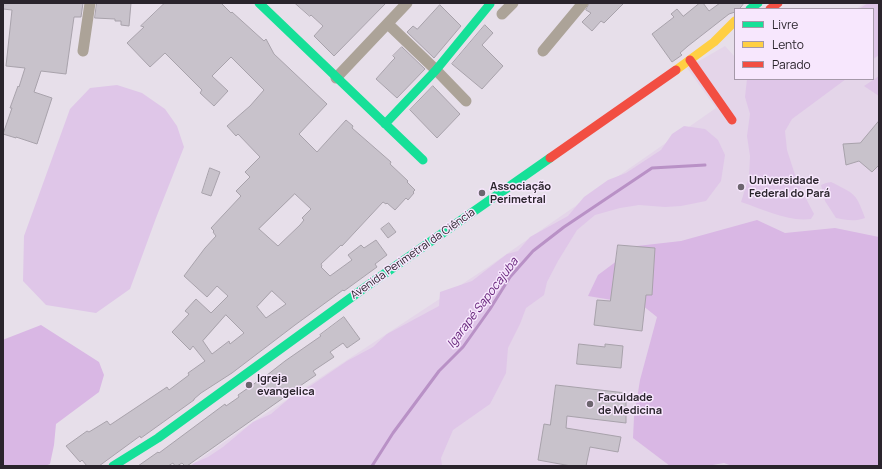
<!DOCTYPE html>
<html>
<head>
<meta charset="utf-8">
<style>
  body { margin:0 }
  #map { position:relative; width:882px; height:469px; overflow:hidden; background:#e7dfea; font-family:Manrope,sans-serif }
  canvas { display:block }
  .frame { position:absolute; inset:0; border:4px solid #2a242c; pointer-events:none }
  .legend { position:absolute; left:734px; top:8px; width:140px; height:72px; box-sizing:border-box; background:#f7e7fd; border:1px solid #a599a9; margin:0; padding:5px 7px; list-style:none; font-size:12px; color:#2a242c }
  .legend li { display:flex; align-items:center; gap:8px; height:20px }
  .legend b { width:20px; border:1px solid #a599a9 }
</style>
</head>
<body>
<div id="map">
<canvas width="882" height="469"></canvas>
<div class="frame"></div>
<ul class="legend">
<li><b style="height:5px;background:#16e098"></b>Livre</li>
<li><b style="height:5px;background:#ffcf43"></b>Lento</li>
<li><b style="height:5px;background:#f24e42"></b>Parado</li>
</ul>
</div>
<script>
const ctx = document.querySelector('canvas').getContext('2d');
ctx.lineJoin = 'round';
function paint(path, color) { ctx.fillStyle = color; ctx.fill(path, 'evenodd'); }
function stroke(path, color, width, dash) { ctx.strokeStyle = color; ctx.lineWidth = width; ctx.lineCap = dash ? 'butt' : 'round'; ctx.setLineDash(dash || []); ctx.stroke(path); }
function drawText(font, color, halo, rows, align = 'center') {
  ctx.font = font + ' Manrope,sans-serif'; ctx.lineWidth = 3; ctx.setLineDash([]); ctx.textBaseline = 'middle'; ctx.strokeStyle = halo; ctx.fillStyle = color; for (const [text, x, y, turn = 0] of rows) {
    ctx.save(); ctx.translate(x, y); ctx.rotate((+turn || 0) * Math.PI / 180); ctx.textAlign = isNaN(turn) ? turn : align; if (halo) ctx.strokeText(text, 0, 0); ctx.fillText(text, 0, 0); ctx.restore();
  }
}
const built = new Path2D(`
  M865,3H879V466H190L250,424L488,267L716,108L687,68L725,46L735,57V79H873V9H856Z`);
const green = new Path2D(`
  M868,3H879V55L873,59V9H859Z
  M879,76V96L864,86Z
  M747,79H846L792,119L785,131L787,150L797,181L814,214L811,219C787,222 763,209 741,202L749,177L750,156L747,136L750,114L745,97Z
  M117,85L142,93L165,109L177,126L184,147L156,218L130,289L96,313L46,305L23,281L24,236L70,109L90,88Z
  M684,126L705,129L718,140L725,155L721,181L706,201L681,206L665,207L639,205L620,208L595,215L577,230L558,261L547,282L544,295L526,308L520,324L508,348L506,373L490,404L453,430L441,458L442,466H191L194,463L208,457L223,447L253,422L271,414L292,396L306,389L347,361L373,347L387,334L439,306L440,292L472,281L507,254L518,251L530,237L568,216L584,197L608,180L626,173L661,150L672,134Z
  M831,182C855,194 856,193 865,218C855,222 845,220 836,218L825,201L821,185L826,183Z`);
const forest = new Path2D(`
  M757,220L785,233L835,228L879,237V466H732L724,463L707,466H670L633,438L634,417L640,380L657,317L642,305L588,296L598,275L637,246L681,241Z
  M41,325L99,362L104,375L99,392L56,424L54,445L50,464L45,466H3V340L5,339Z`);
const stream = new Path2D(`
  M372,466L393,433L439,371L463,347L490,309L510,277L533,251L564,227L652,168L705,165`);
const building = new Path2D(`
  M3,3H83L81,17H74L66,74L41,71L34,92L52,98L37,144L16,137V138L3,134L12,108H10L18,86L19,87L25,68L6,66L12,10L3,9Z
  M97,3H131L129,26L121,25V21H115V19L95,18Z
  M165,3H221L231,13L232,12L264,41L266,39L274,54L327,104L299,134L317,152L346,120L353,126L352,128L391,162L390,164L408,181L407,182L415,190L413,192L414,193L408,200L406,198L395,210L387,203L386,204L383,202L342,246L341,245L321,264L322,266L321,267L330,276L352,260L348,255L361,245L364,248L376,240L387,255L375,264L377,267L344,291L343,290L295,325L232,373L201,393L194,399V400L141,438L140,436L99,466H87L82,460L80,462L66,446L87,431L89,432L107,421L110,425L167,387L169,390L189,375L188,373L205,361L193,346L190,350L172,332L189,314L185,311L196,299L211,313L228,296L217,286L207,297L184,276L205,248L216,236L213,232L214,231L211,228L241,196L236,191L250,177L245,172L260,157L238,134L236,136L227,126L250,106L264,90L231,57L212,76L228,91L214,106L200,93L202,90L165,53L150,67L127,43L144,27L141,26ZM295,194L311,209L302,218L304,220L300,225L278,246L259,229ZM272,291L286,304L266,318L257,307ZM226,315L244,333L230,344L229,341L212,354L203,341Z
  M295,3H386L334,56L314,36L323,26L311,15L310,16Z
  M590,3H624L604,23L601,21L592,31L582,22L591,13L586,10Z
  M700,3H703L709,11L720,3H744L741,7L739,9H735V12L729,14L688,46L680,53L682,55L672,62L652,34L674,17L671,14L677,9L683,16Z
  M440,5L461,26L434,58L407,32L413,26L417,29Z
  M485,25L493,33L482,45L503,66L482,89L452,64Z
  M402,47L425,69L397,98L376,79L392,61L395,58L393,56Z
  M433,86L460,114L437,138L410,110Z
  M879,121V165L872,172L859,161L846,165L843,144L860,143Z
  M210,168L220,172L211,196L202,193Z
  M389,223L396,232L388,238L381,229Z
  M618,245L655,248L652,295H646L642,331L594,325L597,300L610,301Z
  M344,317L360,339L347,348L343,343L330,352L334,357L313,371L316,375L297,388L298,389L287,397L286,396L187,466H185L182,463L177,466H175L173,463L168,466H138L158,452L159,453L225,404L226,406L239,397L238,395L261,379H262L285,361L321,336L320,335Z
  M579,344L605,347V344L623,346L621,368L577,364Z
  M556,385L626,393V423L567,416L566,428L621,437L618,452L590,447L586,466H571L538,460L544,424L550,425Z`);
const street = new Path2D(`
  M502,14L513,3
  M388,24L436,70L466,101
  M83,51L90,3
  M543,51L583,3
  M336,78L407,3`);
const fast = new Path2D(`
  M259,3L423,160
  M750,9L758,3
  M385,124L436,70L490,4
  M113,466L158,438L367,286L550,158`);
const slow = new Path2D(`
  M676,70L714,42L735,21`);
const jam = new Path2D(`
  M770,9L778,3
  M690,60L732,120
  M550,158L676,70`);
const markers = [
  [741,187,4,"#6c656e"],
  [482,193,4,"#6c656e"],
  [249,385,4,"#6c656e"],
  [590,404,4,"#6c656e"]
];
const poiNames = [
  ["Universidade",749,181],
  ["Federal do Pará",749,194],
  ["Associação",490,187],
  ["Perimetral",490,200],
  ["Igreja",257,379],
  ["evangelica",257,392],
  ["Faculdade",598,398],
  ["de Medicina",598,411]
];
const streetNames = [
  ["Avenida Perimetral da Ciência",413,254,-35]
];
const waterNames = [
  ["Igarapé Sapocajuba",483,303,-53]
];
paint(built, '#e4d5e9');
paint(green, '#dfc6e8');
paint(forest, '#d9b7e4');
stroke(stream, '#b991c6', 3);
paint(building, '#c8c2cb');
stroke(building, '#a8a2ab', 1);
stroke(street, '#aca398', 11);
stroke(fast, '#16e098', 9);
stroke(slow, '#ffcf43', 9);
stroke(jam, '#f24e42', 9);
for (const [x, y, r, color] of markers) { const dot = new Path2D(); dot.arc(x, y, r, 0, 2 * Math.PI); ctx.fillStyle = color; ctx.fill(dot); stroke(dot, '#f7e7fd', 1.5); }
drawText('bold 11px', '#2a242c', '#f7e7fd', poiNames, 'left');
drawText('11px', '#2a242c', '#f7e7fd', streetNames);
drawText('italic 12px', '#68267c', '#f7e7fd', waterNames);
</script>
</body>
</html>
